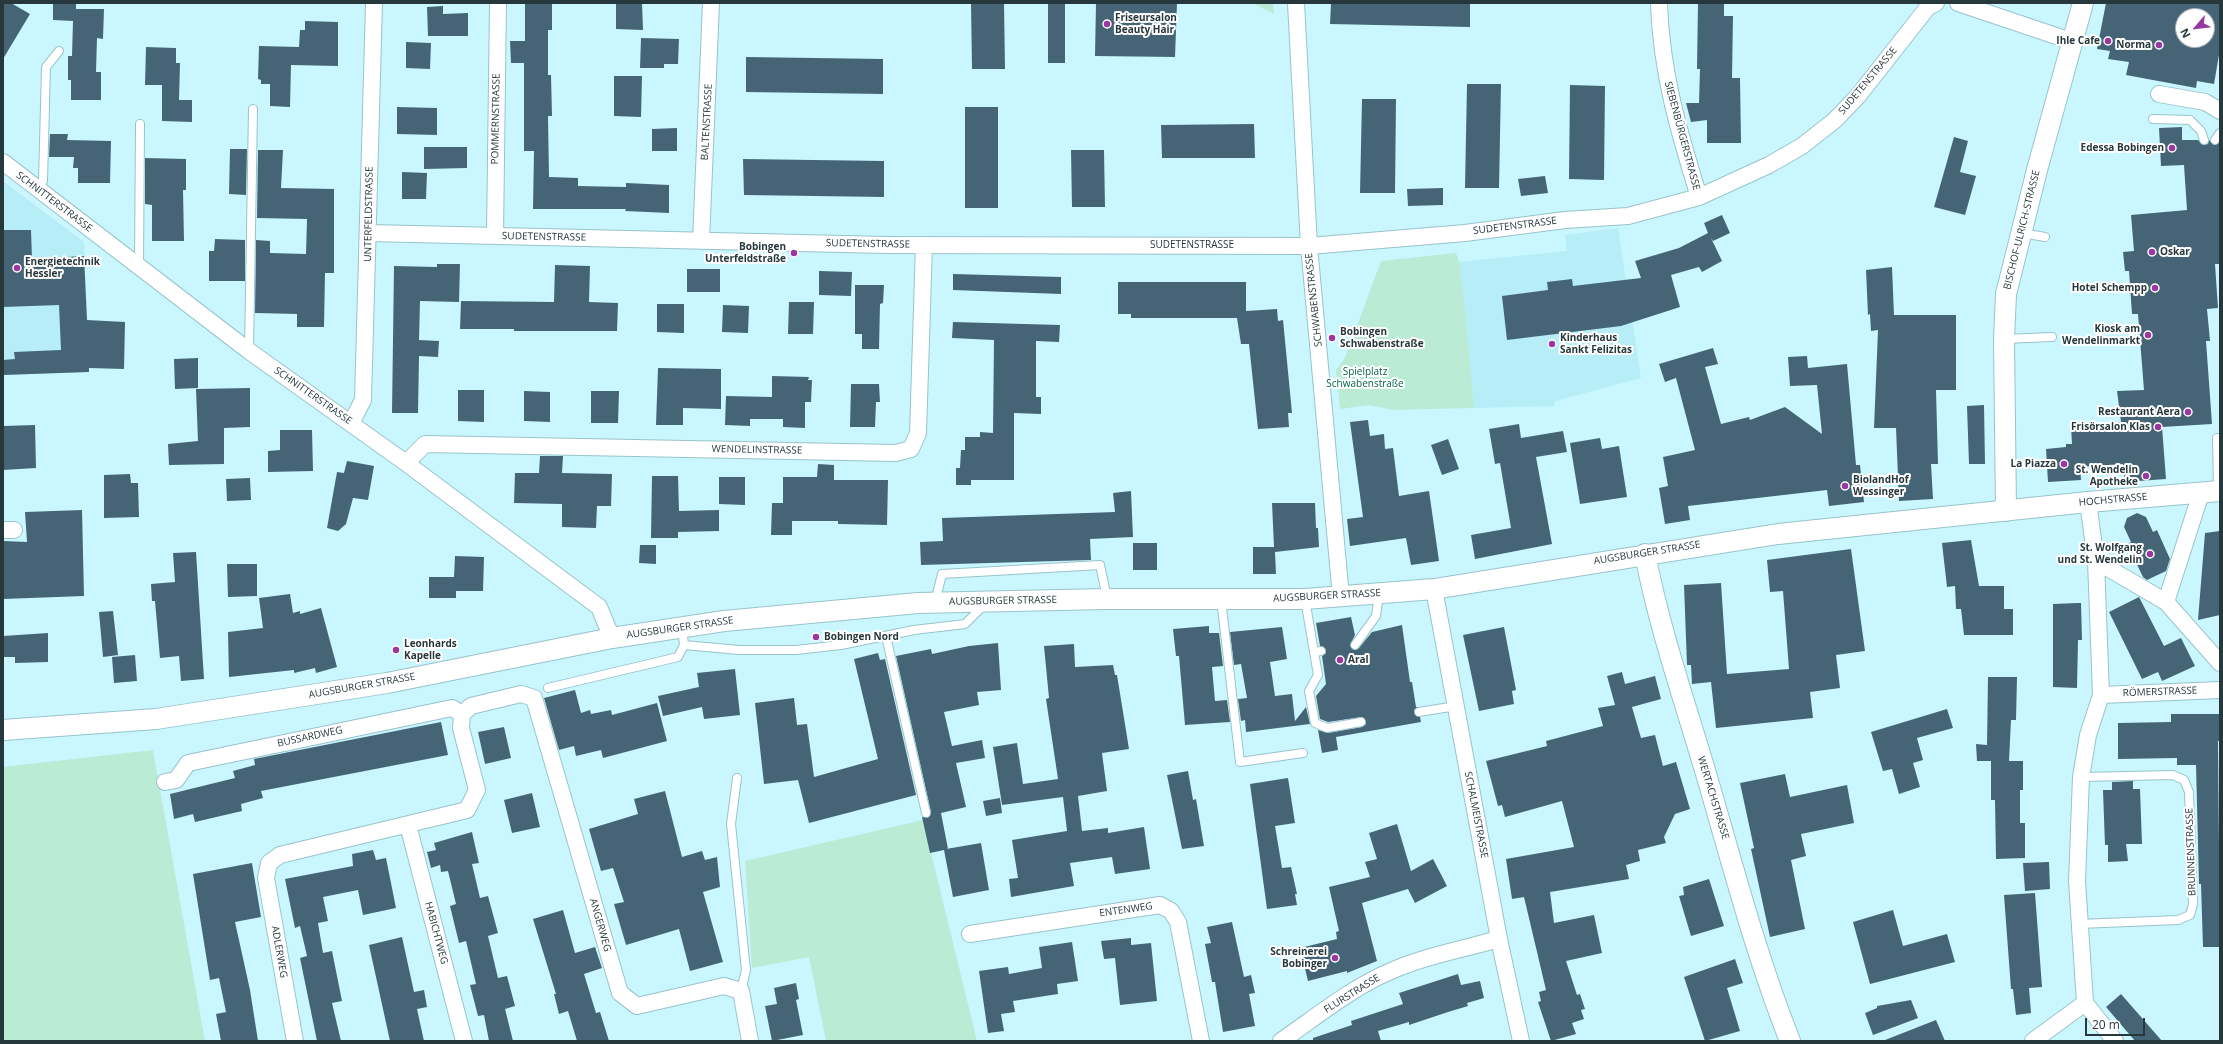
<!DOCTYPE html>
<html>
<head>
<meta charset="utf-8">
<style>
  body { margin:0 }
  #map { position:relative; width:2223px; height:1044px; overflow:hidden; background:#caf7ff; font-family:"Open Sans",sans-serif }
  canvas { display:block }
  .frame { position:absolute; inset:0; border:4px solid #27383c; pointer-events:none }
  .north { position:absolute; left:2175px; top:8px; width:40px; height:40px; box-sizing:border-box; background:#fff; border:1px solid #a9afb1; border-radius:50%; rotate:242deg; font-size:11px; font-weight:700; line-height:16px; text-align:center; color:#27383c }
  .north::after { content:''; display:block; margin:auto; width:14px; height:18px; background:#9838a0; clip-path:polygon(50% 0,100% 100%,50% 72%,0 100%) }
  .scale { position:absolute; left:2085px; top:1018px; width:60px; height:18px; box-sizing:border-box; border:2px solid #27383c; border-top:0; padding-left:5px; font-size:12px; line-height:14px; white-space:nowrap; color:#27383c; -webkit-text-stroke:3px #fff; paint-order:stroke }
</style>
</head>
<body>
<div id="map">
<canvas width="2223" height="1044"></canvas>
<div class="frame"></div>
<div class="north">N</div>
<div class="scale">20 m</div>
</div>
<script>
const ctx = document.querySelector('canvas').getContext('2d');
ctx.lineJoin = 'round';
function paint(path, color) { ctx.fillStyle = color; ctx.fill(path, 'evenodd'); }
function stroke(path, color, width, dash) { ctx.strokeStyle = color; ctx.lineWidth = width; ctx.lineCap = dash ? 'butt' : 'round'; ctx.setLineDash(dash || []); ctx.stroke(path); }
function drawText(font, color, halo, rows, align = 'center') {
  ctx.font = font + ' "Open Sans",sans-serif'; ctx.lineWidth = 4; ctx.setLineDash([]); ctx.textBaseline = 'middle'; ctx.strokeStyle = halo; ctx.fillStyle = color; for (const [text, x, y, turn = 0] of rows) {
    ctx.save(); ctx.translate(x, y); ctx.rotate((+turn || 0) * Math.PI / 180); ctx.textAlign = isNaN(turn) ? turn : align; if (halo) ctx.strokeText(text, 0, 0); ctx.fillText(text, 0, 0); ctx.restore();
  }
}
const built = new Path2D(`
  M3,181L84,242L89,372L3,375Z
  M1618,228L1641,378L1555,401L1554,406L1474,408L1459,262L1567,251L1565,235Z`);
const green = new Path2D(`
  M1252,3H1273L1274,14Z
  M1456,253L1459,262L1465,311L1474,408L1393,410L1369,405L1340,409L1336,370L1345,358L1381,261Z
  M153,750L205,1041H3V767Z
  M923,820L977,1041H826L809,957L752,968L745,861Z`);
const building = new Path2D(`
  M3,3H11L30,14L3,59Z
  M53,3H76V9H104L103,39L97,38L96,72H101V100H71V80H68V56H72L73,21L53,20Z
  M525,3H552V30H548V75H551L552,116H548L549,177L578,178V186L626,187V183L669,185V213L625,211L626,209H533L534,151H524V63H511L510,41H525Z
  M616,3H642L643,30L616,29Z
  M971,3H1004L1005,69H972Z
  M1048,3H1065V63H1048Z
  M1096,3H1177L1175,57L1095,56Z
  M1331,3H1470V27L1330,24Z
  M1698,3H1724V16H1733L1732,78H1740L1741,143H1707V120L1691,122L1686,103H1699L1700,69H1697Z
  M2106,3H2220V49L2214,84L2197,81L2196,88L2126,75L2129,62L2108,59L2110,51L2097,49ZM2183,16H2207V40H2183Z
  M443,6V14L468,13V36H428L427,7Z
  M305,21L338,22V66L291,65L290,107L270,106V84H261V80L258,79L259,46L299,47L300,30H305Z
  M641,38L679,39L678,64H664V68H640Z
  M406,42L431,43L430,69L406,68Z
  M146,47L176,48V63H180L179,100H192V122L162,121V85H145Z
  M746,57L883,59V94L746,92Z
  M614,76H642L641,117L614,116Z
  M1467,84H1501L1499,188H1465Z
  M1570,85L1605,86L1604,180L1569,179Z
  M1362,99H1396L1395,193H1360Z
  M397,107L437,108V135L397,134Z
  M965,107H998V208H965Z
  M1254,124L1255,158H1162L1161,125Z
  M2182,127V140H2198L2203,145L2208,144L2209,140L2214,145L2220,142V264H2215L2218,308L2207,309L2210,341H2206L2212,424L2162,427L2166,479L2125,482L2123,464L2080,467L2081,480L2048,482L2046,449L2066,447V444H2072L2071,426L2121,422L2117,391L2144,390L2138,314H2132L2129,271H2125L2123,252L2134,251L2131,215L2187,210L2184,165L2161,166L2159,128Z
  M677,128V151H652V129Z
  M50,134H68L67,140L111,141L110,183H78V168H73L74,157H49Z
  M1954,137L1968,141L1960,172L1976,176L1965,215L1934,207Z
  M424,147H467V168L424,169Z
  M230,149H247L246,195L229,194Z
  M258,150H283L281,188L334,189V273H325L324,327H297V314L255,313L256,240L270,241V253L306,254L307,219L257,218Z
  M1071,150H1104L1105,207H1072Z
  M145,158L186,159V190H183L184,241H152V205L145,204Z
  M743,159L884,161V197L744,195Z
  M402,172L427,173L426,199H402Z
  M1545,176L1548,193L1521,196L1518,179Z
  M1443,188V205L1408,206L1407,189Z
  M1722,215L1730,233L1713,241L1711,238L1722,261L1702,272L1699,267L1671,275L1680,307L1621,326L1507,340L1502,296L1548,290L1547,282L1572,279L1573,286L1641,278L1635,261L1679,248L1708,233L1704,223Z
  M3,230H31L32,259L84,256L87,320L125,322L124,369L89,368V372L3,375V360L15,359L14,352L61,350L59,305L3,307Z
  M215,239L245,240V281H209V251H214Z
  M437,264H460L459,302L420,301L419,340L439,341L438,357L419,356L418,413H392L394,266L437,267Z
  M555,265L590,266L589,302L618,303L617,331H514V329H460L461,301L554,302Z
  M1892,267L1894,315H1956V390H1936L1938,464H1931L1933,499L1899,501L1896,428H1874L1878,330L1871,331L1870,314L1868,315L1866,270Z
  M687,269H720V292H687Z
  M819,271L852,272L851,296L819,295Z
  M953,274L1061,277V294L953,290Z
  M1118,282H1246V311L1277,309L1278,321L1283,320L1292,413H1288L1289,427L1258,429L1249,344H1241L1237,318H1131V314H1118Z
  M855,285H884L883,303L880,304L879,349H862V334H855Z
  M789,302H814L813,334H788Z
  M657,304H684V333L657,332Z
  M723,305L749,306L748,333L722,332Z
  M953,322L1060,325L1059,342L1036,341V397H1041V414L1014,413V480H971V485H956V468H960L961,450H965V437H980V432L993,433L994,340L952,338Z
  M1713,348L1718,364L1705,367L1721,424L1749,417L1750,420L1785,407L1822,434L1817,385L1790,386L1788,357L1807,356L1808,368L1847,364L1856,465H1860L1864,502L1829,506L1827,490L1688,506L1690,520L1665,524L1659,488L1668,486L1663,457L1695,450L1676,378L1665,382L1659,364Z
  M198,358V388L175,389L174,359Z
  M658,368L721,369V409L683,408V425H656Z
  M772,376L809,377L808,380H812L811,402H805V428L783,427V419H750V426L725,425L726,396L772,397Z
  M851,384H879L880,402H876L875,427H850Z
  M250,388V427L224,428V464L169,465L168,444L198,441L196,389Z
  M458,390H484V422L458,421Z
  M524,391L550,392V422L524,421Z
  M591,391H619L618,423H591Z
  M1984,405L1985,464H1969L1967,406Z
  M1368,420L1370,436L1384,434L1385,449L1393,448L1399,496L1429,491L1439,561L1411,565L1406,538L1350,546L1347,519L1363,517L1350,422Z
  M1519,424L1521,438L1563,431L1567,452L1536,457L1552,544L1475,559L1471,535L1511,528L1500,463L1495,464L1489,429Z
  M35,425L36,468L3,470V426Z
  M280,430H312L313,471L268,472V451L280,450Z
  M1600,438L1602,449L1619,446L1627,497L1580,504L1570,443Z
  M1448,439L1459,469L1442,475L1431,445Z
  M540,456H563L562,473L612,474L611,506H597L596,528L562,527V504L514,503L515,473H539Z
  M347,461L374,466L368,500L353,498L346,524L338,531L327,528L337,472L344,473Z
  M818,464L834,465V480H888L887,525L838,524V521H792V535H771L772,503H783V477H817Z
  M130,474L131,483H138L139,517L104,518V475Z
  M652,476H678L679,511L719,510V531L678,532V538H651Z
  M719,477H745V505L719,504Z
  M250,478L251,500L227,501L226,479Z
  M1131,491L1133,537L1090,539L1091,560L921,565L920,542L943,541L942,518L1115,512L1113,493Z
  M1272,503H1315L1316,528H1318L1319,547L1275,552L1276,574H1253V547H1274Z
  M82,510L84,596L3,599V541L27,542L25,512Z
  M2137,513L2146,517L2153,532L2157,530L2170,559L2166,571L2147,580L2143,577L2127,544L2131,542L2124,527L2127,518Z
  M2220,531V615L2198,620L2205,533Z
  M1971,540L1979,586H2004V609H2013V635H1964L1961,609H1956L1955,586L1947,587L1942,543Z
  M1133,543H1157V570H1133Z
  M640,545H656V564L639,563Z
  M1851,549L1865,651L1836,655L1840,688L1810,692L1813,718L1716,728L1711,682L1692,684L1691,665H1687L1684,585L1721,583L1727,674L1789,669L1783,591L1770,592L1767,560Z
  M196,552L204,679L181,681L179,656L160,658L155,601H152L151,584L175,582L173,553Z
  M455,556L484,557L483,591H456V598H429V577H454Z
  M227,564H257V596L228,597Z
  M290,594L293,613L300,611V614L321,608L337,667L316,673L315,668L294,673V670L229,677L228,632L263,628L259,598Z
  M2139,597L2164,646L2181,638L2195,666L2162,681L2158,672L2142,679L2109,612Z
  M2078,603H2081L2082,640H2078L2077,688L2053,687V604Z
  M113,611L118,655L103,657L99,612Z
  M1351,617L1355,635L1350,645L1354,650L1359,648L1372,632L1402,625L1410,682H1412L1416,707H1418L1414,710V713L1420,717L1421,722L1336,737L1338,750L1322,753L1318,730L1328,733L1362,727L1366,724L1365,719L1362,717L1328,722L1320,719L1316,696L1326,684L1322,656L1326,653V650L1320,646L1316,623Z
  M1209,626V633H1219L1223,666L1212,667L1215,701L1227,700L1230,722L1185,725L1179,656H1176L1173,629Z
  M1282,627L1287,659L1270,662L1275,696L1292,694L1295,721L1306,707L1310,724L1246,732L1245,720L1241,721L1238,699L1247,698L1241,664L1234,665L1230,632Z
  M1504,627L1516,690L1512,691L1514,704L1479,711L1463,635Z
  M48,633V662L15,663V657H3V636Z
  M998,643L1001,690L977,692L979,705L944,712L952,746L982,740L985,758L956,763L966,807L941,813L948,849H946L981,843L989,890L953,897L944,850L930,853L922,817H929L931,812L896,656L931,649L932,654L969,646Z
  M1074,644L1075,667L1113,665L1115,675H1117L1129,749L1102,753L1107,791L1078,796L1082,831L1108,828V833L1144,827L1150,869L1115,874L1112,857L1070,863L1074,886L1011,897L1009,879L1018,878L1012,840L1067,831L1063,797L1002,805L993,747L1017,743L1023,784L1058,779L1046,699L1049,698L1044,646Z
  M878,653L880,660L885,659L916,795L809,823L798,780L764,784L755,703L794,698L797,725L807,724L814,777L878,759L854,659Z
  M135,655L137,681L114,683L112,657Z
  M735,669L740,715L704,719L702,707L663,716L658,696L699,687L697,673Z
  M1622,672L1625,684L1655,676L1661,699L1632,707L1641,738L1655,735L1663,766L1676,762L1690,809L1675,814L1664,837L1666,843L1638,850L1640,861L1626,865L1629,879L1550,892L1554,923L1594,915L1602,953L1566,961L1577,995L1580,994L1585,1009L1581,1010L1584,1019L1572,1023L1576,1034L1551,1041L1538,1002L1541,1001L1539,992L1546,990L1524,897L1512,899L1506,859L1574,847L1562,801L1505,817L1502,805L1498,806L1486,761L1547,746L1546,741L1603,726L1598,708L1615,705L1607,676Z
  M1988,677H2017L2016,720H2011L2009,761H2023V790H2020V823H2025V858L1996,859L1995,800H1991V761H1977L1976,744L1987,745Z
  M575,690L581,713L590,710L591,714L611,710L612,715L657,703L667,741L603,758L601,750L576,756L574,746L559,750L544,698Z
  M1947,709L1953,728L1917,738L1923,760L1913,763L1920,787L1899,794L1892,769L1883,771L1871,732Z
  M2171,714H2220V741H2218L2220,947H2203L2201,884H2199L2196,765H2177V758L2118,759V723L2171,722Z
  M441,722L448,755L261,791L263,798L241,804L242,811L195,822L193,814L174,819L170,794L235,778L233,771L255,765L254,759Z
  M504,727L511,758L485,764L478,732Z
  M1188,771L1193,800L1196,799L1204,846L1182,849L1167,775Z
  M1785,774L1790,797L1847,785L1854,823L1801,834L1806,856L1791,860L1805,929L1770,937L1751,849L1754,848L1740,783Z
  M1288,778L1295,823L1275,826L1282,868L1291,867L1297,894H1295L1297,905L1267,909L1250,784Z
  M2133,781V789H2140L2142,844H2126L2128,861L2108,862V845H2105L2103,790H2112V782Z
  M665,791L682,857L702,851L705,860L717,857L720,887L703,892L723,962L690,971L679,929L626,945L614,904L624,902L613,868L601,871L589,829L638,814L634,799Z
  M532,793L540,827L512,833L504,800Z
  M1000,798L1002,813L986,816L983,801Z
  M1397,824L1411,871L1433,859L1447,886L1415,903L1408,889L1362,903L1377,961L1347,973V971L1308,981L1300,948L1337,939L1336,932L1339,931L1329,887L1370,877L1365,862L1377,859L1369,833Z
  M472,832L479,863L472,864L480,898L488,896L498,933L488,936L498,978L507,976L515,1006L505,1009L513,1041H489L484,1015L478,1016L470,985L476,984L466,941L459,943L450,906L456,904L448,871L441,872L440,865L431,868L427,852L436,850L434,843Z
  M373,850L376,860L386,858L396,908L363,915L358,890L323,897L328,921L318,923L323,953L332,951L342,1001L332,1003L341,1041H317L300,958L307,956L300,926L295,928L285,879L353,866L352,854Z
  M2049,862L2050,889L2025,891L2023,863Z
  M252,863L261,917L235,922L250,990L258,1041H221L216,1014L226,1012L219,978L210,980L193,874Z
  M1709,879L1724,926L1691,936L1679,896L1684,895L1683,887Z
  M2035,893L2042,987L2029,988L2031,1013L2016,1015L2013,989H2011L2004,895Z
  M563,910L575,953L595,947L602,968L584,974L596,1013L600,1012L609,1041H577L568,1011L559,1014L554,994H556L533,919Z
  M1893,910L1903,946L1947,934L1955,962L1870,984L1853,922Z
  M1232,922L1244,977L1251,975L1255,993L1249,994L1255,1026L1223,1032L1215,982H1212L1205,944L1211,943L1207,927Z
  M402,937L414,992L424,990L427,1007L417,1009L424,1041H390L369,945Z
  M1131,938V945L1151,943L1157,1001L1120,1005L1115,958L1104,959L1101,941Z
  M1072,942L1078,981L1057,984L1058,994L1013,1001L1015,1012L1001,1014L1004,1031L988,1033L979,971L1008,967L1009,974L1042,968L1039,947Z
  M1735,959L1743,983L1727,988L1740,1031L1705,1041L1684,977Z
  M1458,974L1461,985L1480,981L1484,998L1467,1003L1468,1006L1448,1012L1409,1025V1022L1378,1031L1381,1041H1313V1038L1352,1025L1351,1021L1403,1004L1399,993Z
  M796,983L799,999L796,1000L803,1035L772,1041L765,1006L777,1004L774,988Z
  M2121,994L2162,1041H2135L2106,1007Z
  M1911,1000L1918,1018L1873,1035L1865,1013L1877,1008V1006Z
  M1936,1020L1945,1041H1886L1885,1040Z`);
const service = new Path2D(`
  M2153,119L2190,120L2201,131L2204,140
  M2215,140L2220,133
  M37,190L43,181L46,67L59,51
  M2022,233L2045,237
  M139,266L140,124
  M2004,339L2052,337
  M249,351L253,109
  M2217,438L2218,491
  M1221,599L1240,762L1303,753
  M1305,599L1314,652L1321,651
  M935,602L942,574L1100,565L1107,598
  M886,636L926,813
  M684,645L739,650H796L841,645L914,630L965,624L985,604
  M1355,645L1376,616L1379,594
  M1314,652L1318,675L1309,691L1315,723L1327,728L1361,722
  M548,688L678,657L684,645L682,627
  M1419,712L1456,706
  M737,778L731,824L746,970L741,991
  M2079,924L2178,920L2190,915L2193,904L2189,792L2184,780L2173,775L2081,777`);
const minor = new Path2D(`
  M1296,3L1309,246L1341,597
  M1659,3C1661,72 1679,132 1699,197
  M1958,3L2071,41
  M2159,94L2205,102L2220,111
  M3,162L249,351L406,463L599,607L612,638
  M369,233L886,245L1309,246L1465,233L1565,220L1628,216L1699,197L1769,165L1802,146L1835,120L1858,96L1928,7L1936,3
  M495,235L498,3
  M701,241L711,3
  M351,423L363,400L374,3
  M406,463L425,444L896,453L911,449L918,433L924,245
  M3,530H14
  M2096,561L2166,602L2220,663
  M1434,589L1499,939L1521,1041
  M2166,602L2201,493
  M2101,695L2220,690
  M165,782L176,780L188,763L452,708L462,714
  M408,825L464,1041
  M970,934L1160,905L1171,911L1178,922L1201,1041
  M2085,1003L2115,1041
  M295,1041L266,878L269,863L280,855L467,810L477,790L461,728L462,714L471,706L521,694L534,698L620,993L637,1006L724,986L741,991L750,1041
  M1281,1041C1316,1017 1351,988 1391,971C1425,956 1463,949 1499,939
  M2033,1041L2085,1003L2077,881L2081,777L2088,735L2101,695L2096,561L2088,502`);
const tertiary = new Path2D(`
  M2006,511L2004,339L2006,294L2037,170L2083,3
  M1645,554C1660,632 1687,708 1709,784C1734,870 1757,958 1790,1041
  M3,730L156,719L387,683L612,638L724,621L918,603L1107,599H1305L1434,589L1778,534L2088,502L2220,491`);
const markers = [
  [1107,24,4,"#9838a0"],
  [2108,41,4,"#9838a0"],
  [2159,45,4,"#9838a0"],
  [2172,148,4,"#9838a0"],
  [2152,252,4,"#9838a0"],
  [794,253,4,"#9838a0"],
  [17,268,4,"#9838a0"],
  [2155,288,4,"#9838a0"],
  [2148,335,4,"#9838a0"],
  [1332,338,4,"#9838a0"],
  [1552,344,4,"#9838a0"],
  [2188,412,4,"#9838a0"],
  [2158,427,4,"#9838a0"],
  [2064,464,4,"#9838a0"],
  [2146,476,4,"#9838a0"],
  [1845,486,4,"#9838a0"],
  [2150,554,4,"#9838a0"],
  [816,637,4,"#9838a0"],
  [396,650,4,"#9838a0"],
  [1340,660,4,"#9838a0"],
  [1335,958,4,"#9838a0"]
];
const poiNames = [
  ["Friseursalon",1115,18,"left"],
  ["Beauty Hair",1115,30,"left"],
  ["Ihle Cafe",2100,41],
  ["Norma",2151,45],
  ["Edessa Bobingen",2164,148],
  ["Bobingen",786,247],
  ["Unterfeldstraße",786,259],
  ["Oskar",2160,252,"left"],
  ["Energietechnik",25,262,"left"],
  ["Hessler",25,274,"left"],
  ["Hotel Schempp",2147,288],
  ["Kiosk am",2140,329],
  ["Wendelinmarkt",2140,341],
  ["Bobingen",1340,332,"left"],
  ["Schwabenstraße",1340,344,"left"],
  ["Kinderhaus",1560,338,"left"],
  ["Sankt Felizitas",1560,350,"left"],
  ["Restaurant Aera",2180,412],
  ["Frisörsalon Klas",2150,427],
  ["La Piazza",2056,464],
  ["St. Wendelin",2138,470],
  ["Apotheke",2138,482],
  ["BiolandHof",1853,480,"left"],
  ["Wessinger",1853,492,"left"],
  ["St. Wolfgang",2142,548],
  ["und St. Wendelin",2142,560],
  ["Bobingen Nord",824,637,"left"],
  ["Leonhards",404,644,"left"],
  ["Kapelle",404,656,"left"],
  ["Aral",1348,660,"left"],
  ["Schreinerei",1327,952],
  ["Bobinger",1327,964]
];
const streetNames = [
  ["SUDETENSTRASSE",1868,81,-50],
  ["POMMERNSTRASSE",496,119,-89],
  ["BALTENSTRASSE",707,122,-87],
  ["SIEBENBÜRGERSTRASSE",1682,136,75],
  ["SCHNITTERSTRASSE",54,202,37],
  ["UNTERFELDSTRASSE",369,214,-89],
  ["SUDETENSTRASSE",1515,226,-7],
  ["BISCHOF-ULRICH-STRASSE",2022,230,-76],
  ["SUDETENSTRASSE",544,237,1],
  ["SUDETENSTRASSE",868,244,1],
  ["SUDETENSTRASSE",1192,245],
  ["SCHWABENSTRASSE",1314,300,-96],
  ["SCHNITTERSTRASSE",313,396,35],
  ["WENDELINSTRASSE",757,450,1],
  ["HOCHSTRASSE",2113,500,-5],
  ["AUGSBURGER STRASSE",1647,553,-9],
  ["AUGSBURGER STRASSE",1327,596,-3],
  ["AUGSBURGER STRASSE",1003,601,-1],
  ["AUGSBURGER STRASSE",680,628,-8],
  ["AUGSBURGER STRASSE",362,686,-10],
  ["RÖMERSTRASSE",2160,692,-2],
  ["BUSSARDWEG",310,737,-12],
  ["WERTACHSTRASSE",1713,798,73],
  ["SCHALMEISTRASSE",1476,815,79],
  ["BRUNNENSTRASSE",2191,852,-92],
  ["ENTENWEG",1126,910,-8],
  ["ANGERWEG",600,925,74],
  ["HABICHTWEG",436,933,75],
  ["ADLERWEG",279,952,80],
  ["FLURSTRASSE",1352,994,-32]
];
const parkNames = [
  ["Spielplatz",1365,372],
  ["Schwabenstraße",1365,384]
];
paint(built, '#b6edf7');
paint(green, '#bbebd4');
paint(building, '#456577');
stroke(service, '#98c3cb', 10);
stroke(minor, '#98c3cb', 18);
stroke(tertiary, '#98c3cb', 22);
stroke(service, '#fff', 8);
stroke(minor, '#fff', 16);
stroke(tertiary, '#fff', 20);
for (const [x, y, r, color] of markers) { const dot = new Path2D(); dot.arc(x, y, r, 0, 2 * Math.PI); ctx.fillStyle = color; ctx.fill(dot); stroke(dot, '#fff', 1.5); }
drawText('bold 10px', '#27383c', '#fff', poiNames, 'right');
drawText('10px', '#27383c', '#fff', streetNames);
drawText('10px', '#066346', '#fff', parkNames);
</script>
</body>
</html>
